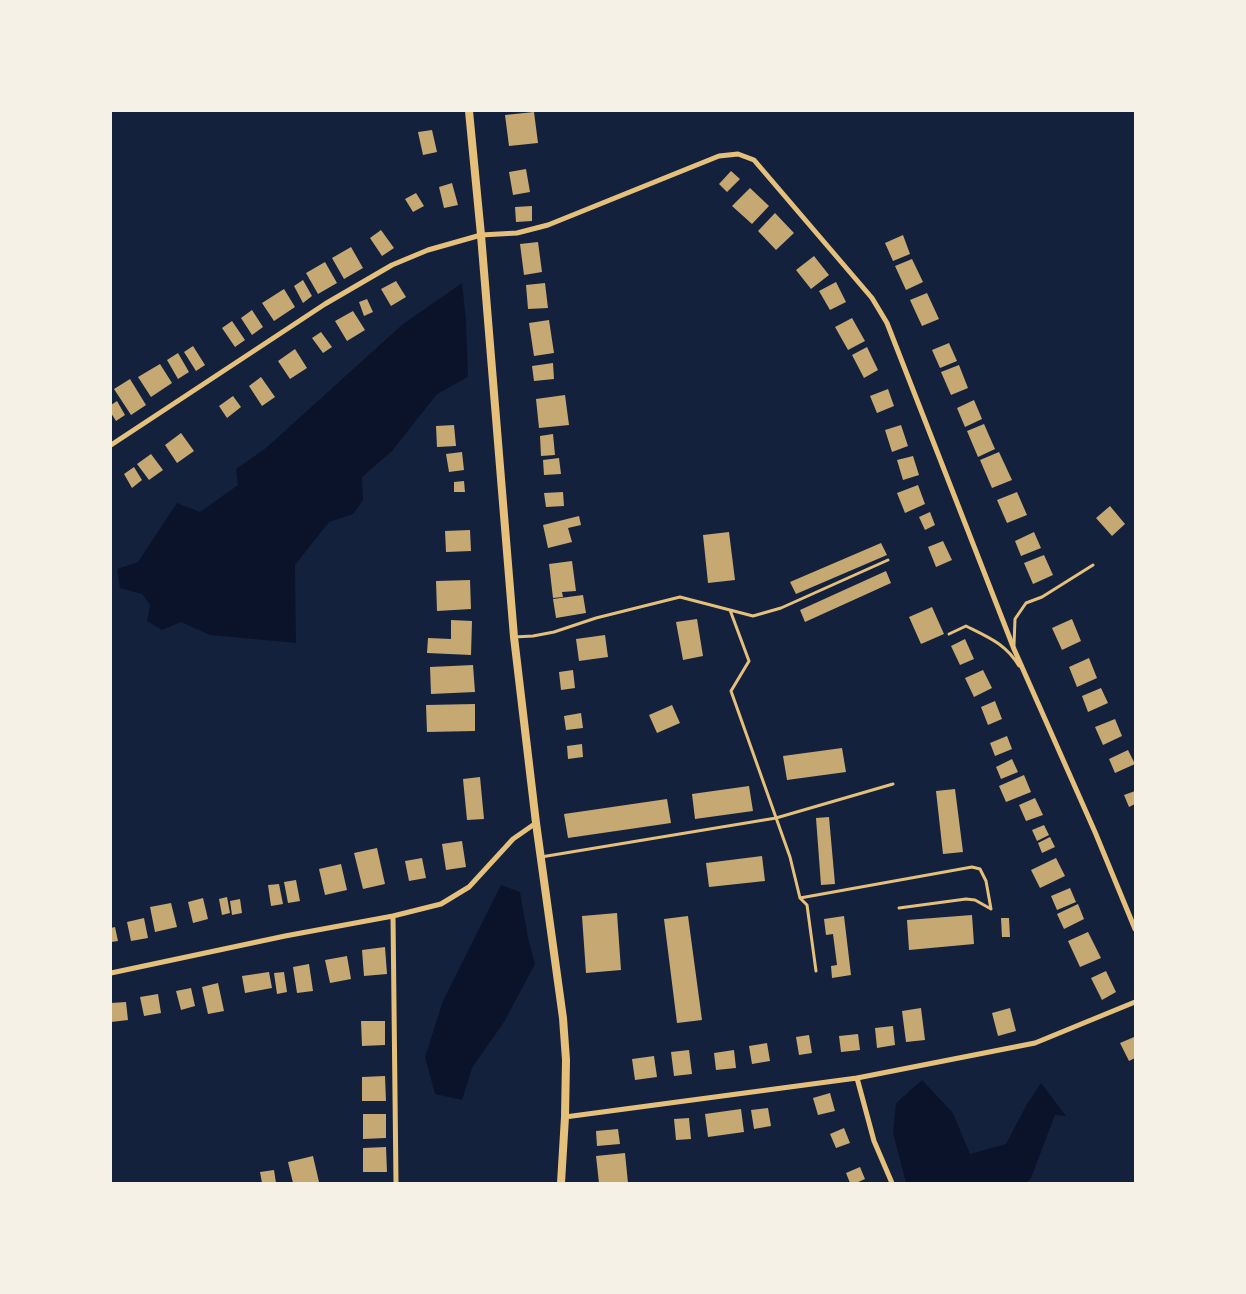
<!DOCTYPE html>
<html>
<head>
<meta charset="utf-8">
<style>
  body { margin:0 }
  #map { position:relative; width:1246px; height:1294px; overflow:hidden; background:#14213d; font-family:Inter,sans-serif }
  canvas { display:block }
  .frame { position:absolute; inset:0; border:112px solid #f6f1e7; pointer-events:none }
</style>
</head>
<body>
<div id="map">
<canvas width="1246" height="1294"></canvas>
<div class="frame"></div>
</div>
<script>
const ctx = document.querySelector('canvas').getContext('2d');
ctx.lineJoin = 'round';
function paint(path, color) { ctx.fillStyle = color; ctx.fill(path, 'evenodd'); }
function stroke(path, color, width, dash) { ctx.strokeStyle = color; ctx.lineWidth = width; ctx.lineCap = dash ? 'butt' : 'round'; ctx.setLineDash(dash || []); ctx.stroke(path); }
const water = new Path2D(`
  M462,283L466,320L468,377L437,394L392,451L362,477L363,500L353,514L329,522L295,565L296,643L210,635L181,622L162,630L147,621L150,605L142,594L120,588L117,569L138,562L177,503L200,512L238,485L236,469L266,448L403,324Z
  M501,885L520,892L528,938L535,964L504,1022L472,1068L462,1100L435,1094L425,1057L443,1001Z
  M922,1080L953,1113L970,1154L1006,1144L1027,1104L1041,1083L1066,1116L1055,1115L1031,1178L1026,1183H906L893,1133L896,1103Z`);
const building = new Path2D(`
  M534,112L538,143L509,146L505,115Z
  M432,130L437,152L423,155L418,132Z
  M526,169L530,192L513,195L509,172Z
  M731,171L740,179L727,192L719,184Z
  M452,183L458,205L444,208L439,187Z
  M750,188L769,206L752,224L732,206Z
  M416,193L424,206L413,212L405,199Z
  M532,206V221L516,222L515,207Z
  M775,213L794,233L776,250L758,231Z
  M381,230L394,248L382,256L370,238Z
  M903,235L910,254L893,261L885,243Z
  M538,242L542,272L524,275L520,244Z
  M351,247L363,268L344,279L332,258Z
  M814,256L829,275L811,289L796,270Z
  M912,259L923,282L906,290L895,266Z
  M325,262L337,283L318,294L306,273Z
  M303,280L312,296L303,303L294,286Z
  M396,281L406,297L391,306L381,289Z
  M836,282L846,302L830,310L819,291Z
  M545,283L548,308L528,309L526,285Z
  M284,289L295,307L274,321L262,303Z
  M927,293L939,319L922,326L910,300Z
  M367,299L373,312L364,316L359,302Z
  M252,310L263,327L252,335L241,318Z
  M353,311L365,330L347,341L335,321Z
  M852,318L865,341L848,350L835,327Z
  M549,320L554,353L534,356L529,323Z
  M232,321L245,340L235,347L222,328Z
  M321,332L332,347L323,353L312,338Z
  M949,343L957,361L940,368L932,350Z
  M193,346L205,365L196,371L184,352Z
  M867,347L878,370L864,378L852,355Z
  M295,349L307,368L290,379L278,361Z
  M178,353L189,372L178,379L167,360Z
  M553,363L554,379L534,381L532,366Z
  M160,364L172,383L151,397L138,377Z
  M959,365L968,388L951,395L941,372Z
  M261,377L275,397L262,406L249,386Z
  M130,379L146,405L131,415L114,389Z
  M888,389L894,406L877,413L870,396Z
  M565,395L569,425L539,428L536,399Z
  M233,396L241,407L227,418L219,406Z
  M974,400L982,419L965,427L957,408Z
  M117,401L125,415L116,421L111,413V405Z
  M984,424L995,449L978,457L967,431Z
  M454,425L456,446L437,447L436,426Z
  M901,425L908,446L892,452L885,430Z
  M181,433L194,451L177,463L165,445Z
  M553,434L555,455L541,456L540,436Z
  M462,452L464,470L449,472L446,454Z
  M999,452L1012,480L992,488L980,460Z
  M151,454L163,470L149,480L137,464Z
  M913,456L919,475L903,480L897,460Z
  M559,458L561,474L544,475L543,460Z
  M134,467L142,480L132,488L124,474Z
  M464,481L465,492H454V482Z
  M918,485L925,504L905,513L897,493Z
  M563,492L564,506L546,507L544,493Z
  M1017,492L1027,515L1007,523L997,500Z
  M1110,506L1125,524L1112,536L1096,518Z
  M930,512L935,525L925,530L919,517Z
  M579,516L581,525L568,528L572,542L548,548L543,525Z
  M470,530L471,551L446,552L445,531Z
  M729,532L735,580L708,583L703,535Z
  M1034,532L1041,548L1021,556L1015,541Z
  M943,541L952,560L936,567L928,547Z
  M881,543L887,555L796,594L790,582Z
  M1044,555L1053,575L1033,584L1024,563Z
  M572,561L576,591L562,592L563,597L553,598L549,564Z
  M886,571L891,583L805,622L800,610Z
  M470,580L471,609L437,611L436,581Z
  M583,595L586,613L556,618L553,599Z
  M932,607L944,634L921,644L909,617Z
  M697,619L703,656L683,660L676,622Z
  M1072,619L1081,641L1062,650L1052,628Z
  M451,620L472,621L471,655L427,653L428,638L451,639Z
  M605,635L608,657L579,661L576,639Z
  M965,639L974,659L960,665L951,646Z
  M1089,658L1097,678L1077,687L1069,667Z
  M473,665L475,692L431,694L430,667Z
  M573,670L575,688L561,690L559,672Z
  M983,670L992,688L974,697L965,678Z
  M1101,688L1108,703L1088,712L1082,696Z
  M995,701L1002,719L988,725L981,707Z
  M475,704V731L427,732L426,705Z
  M672,705L680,723L657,733L649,715Z
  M581,713L583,728L566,730L564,716Z
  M1115,719L1122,736L1103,745L1095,727Z
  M1007,736L1012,749L995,756L990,743Z
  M582,744L583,757L568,759L567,746Z
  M842,748L846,772L787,780L783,756Z
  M1128,750L1135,764L1115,773L1109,759Z
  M1012,759L1018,772L1001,779L996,767Z
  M1024,775L1031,792L1006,802L999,786Z
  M480,777L484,819L467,820L463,779Z
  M749,786L753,811L695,819L692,794Z
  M955,789L963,852L943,854L936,791Z
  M1135,791V804L1129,807L1124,795Z
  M1035,798L1043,815L1026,821L1019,805Z
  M667,799L671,823L568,838L564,814Z
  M829,817L835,884L821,885L816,818Z
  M1044,825L1049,835L1037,841L1032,830Z
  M1050,837L1055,847L1042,853L1038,843Z
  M462,841L466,867L446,870L442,844Z
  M377,848L385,884L363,889L354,853Z
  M762,856L765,881L709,887L706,863Z
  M422,858L426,878L409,881L405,861Z
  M1056,858L1065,876L1040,888L1031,870Z
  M341,864L347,890L325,895L319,869Z
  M296,880L300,901L288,903L284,882Z
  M279,884L283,904L271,906L268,885Z
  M1070,888L1076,902L1057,910L1051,896Z
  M227,897L230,913L222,915L219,899Z
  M203,898L208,919L193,923L188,902Z
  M240,899L242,913L232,915L230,901Z
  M171,903L177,927L155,932L150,907Z
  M1078,904L1084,919L1064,929L1057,914Z
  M617,913L621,970L586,973L582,916Z
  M972,915L974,944L909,950L907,920Z
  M688,916L702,1020L677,1023L664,919Z
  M844,916L851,975L832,978L831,966L837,965L833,934L826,935L824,919Z
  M144,918L148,938L131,941L127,922Z
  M1001,918H1009L1010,937H1002Z
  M115,927L118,941L111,942V928Z
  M1088,932L1101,958L1080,967L1068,941Z
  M385,947L387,974L364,976L362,950Z
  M347,956L351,979L330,983L325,960Z
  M309,964L313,991L297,993L293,967Z
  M1106,971L1116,992L1102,1000L1091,978Z
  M269,972L272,988L245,993L242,976Z
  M284,972L287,992L277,994L274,973Z
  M218,983L224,1011L208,1014L202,987Z
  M191,988L195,1006L181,1010L176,991Z
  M158,994L161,1013L144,1016L140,997Z
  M126,1002L128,1020L111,1022V1003Z
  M921,1008L925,1040L906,1042L902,1011Z
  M1010,1008L1016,1031L998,1036L992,1013Z
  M361,1021H385V1045L362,1046Z
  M893,1026L895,1045L877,1048L875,1028Z
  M858,1034L860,1050L841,1052L839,1036Z
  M809,1035L812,1053L799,1055L796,1037Z
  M1134,1037L1135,1039V1058L1129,1061L1120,1043Z
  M767,1043L770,1061L752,1064L749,1046Z
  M689,1050L692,1074L674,1076L671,1052Z
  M734,1050L736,1068L716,1070L714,1053Z
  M654,1056L657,1077L635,1080L632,1059Z
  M385,1076L386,1101H362V1077Z
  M830,1093L835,1111L818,1115L813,1098Z
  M768,1108L771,1126L754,1129L751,1110Z
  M741,1109L744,1132L708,1137L705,1114Z
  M363,1114H386V1138L363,1139Z
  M689,1118L691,1139L676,1140L674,1119Z
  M844,1128L850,1143L836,1148L830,1134Z
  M618,1129L620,1144L597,1146L596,1131Z
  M386,1147L387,1172H363V1148Z
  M625,1153L628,1183H599L596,1156Z
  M313,1156L319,1182L293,1183L288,1162Z
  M860,1167L865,1179L856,1183H850L846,1173Z
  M274,1170L276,1183H262L260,1172Z`);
const service = new Path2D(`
  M730,610L749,661L731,691L790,857L800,898L807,905L816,971
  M949,634L966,626C988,637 1006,644 1019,666
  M514,637L533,636L554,632L596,618L680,597L753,616L781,608L888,560
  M1014,645L1015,619L1026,603L1042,597L1093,565
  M541,857L776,818L893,784
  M800,898L972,867L980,869L986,881L991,909L975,900L966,899L899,908`);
const minor = new Path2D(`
  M111,445L325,304L392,265L428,250L481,235L517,233L548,225L719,156L738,154L754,160L872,298L887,323L1014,649L1095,832L1135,929
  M393,916L396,1183
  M111,973L285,936L393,916L441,904L469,887L513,839L536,823
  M857,1078L874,1141L892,1183
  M565,1117L857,1078L1035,1043L1135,1002`);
const tertiary = new Path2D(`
  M469,111L481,235L514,637L536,823L563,1018L566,1060L565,1117L561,1183`);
paint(water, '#0b132b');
paint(building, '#c6a872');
stroke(service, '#e5c07b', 3);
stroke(minor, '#e5c07b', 5);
stroke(tertiary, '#e5c07b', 8);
</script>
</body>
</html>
